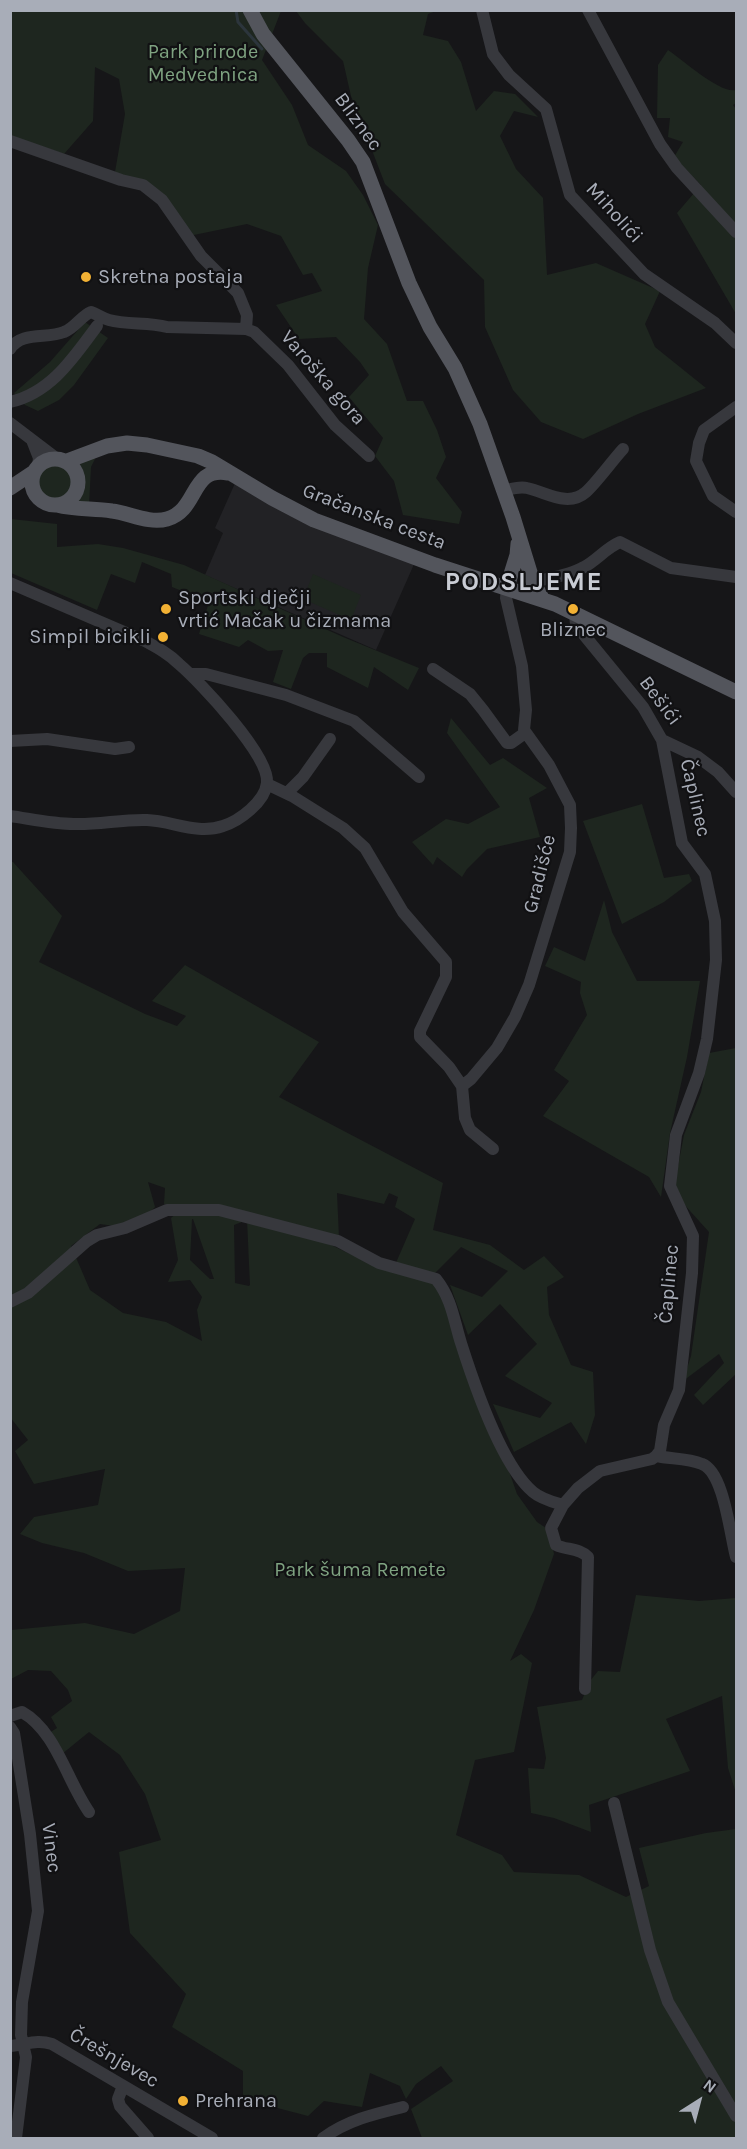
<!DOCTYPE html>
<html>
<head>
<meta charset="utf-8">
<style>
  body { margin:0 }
  #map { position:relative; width:747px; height:2149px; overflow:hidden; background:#161618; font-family:Karla,sans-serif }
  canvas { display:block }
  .frame { position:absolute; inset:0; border:12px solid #a8adb8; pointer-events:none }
  .north { position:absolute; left:669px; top:2071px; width:60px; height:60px; -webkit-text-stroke:4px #111113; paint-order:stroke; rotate:36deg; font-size:16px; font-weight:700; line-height:24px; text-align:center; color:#a8adb8 }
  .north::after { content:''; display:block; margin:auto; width:21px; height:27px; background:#a8adb8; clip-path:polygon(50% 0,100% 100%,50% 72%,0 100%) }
</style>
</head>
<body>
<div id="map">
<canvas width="747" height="2149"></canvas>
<div class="frame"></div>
<div class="north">N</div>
</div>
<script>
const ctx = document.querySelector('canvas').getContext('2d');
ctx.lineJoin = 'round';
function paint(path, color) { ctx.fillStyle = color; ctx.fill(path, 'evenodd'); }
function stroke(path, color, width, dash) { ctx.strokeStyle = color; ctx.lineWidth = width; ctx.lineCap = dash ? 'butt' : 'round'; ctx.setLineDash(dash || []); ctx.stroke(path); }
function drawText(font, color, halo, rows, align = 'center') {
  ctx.font = font + ' Karla,sans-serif'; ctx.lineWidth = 4.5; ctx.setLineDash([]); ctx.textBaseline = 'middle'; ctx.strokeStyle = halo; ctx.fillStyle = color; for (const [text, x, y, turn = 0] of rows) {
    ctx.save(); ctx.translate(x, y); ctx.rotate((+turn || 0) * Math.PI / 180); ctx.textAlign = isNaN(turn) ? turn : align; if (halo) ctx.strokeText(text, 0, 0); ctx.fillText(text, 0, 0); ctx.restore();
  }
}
const built = new Path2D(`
  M236,481L415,562L376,650L205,575L223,533L215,528Z`);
const green = new Path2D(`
  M11,11H281L262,60L292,105L308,145L346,171L363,195L378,225L368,268L364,319L387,344L407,401H423L437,430L446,457L436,478L462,512L459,524L403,515L394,481L375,456L383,438L349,397L369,375L360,362L336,337L299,339L276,305L322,291L312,273L303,275L281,236L247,224L189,236L166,200L115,172L125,114L119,79L95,67L93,121L64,154L11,136Z
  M296,11H436L428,14L423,35L448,41L461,62L476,111L494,91L515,94L538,117L514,111L500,136L516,169L543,198L547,275L596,263L660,291L645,324L655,347L706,388L638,414L583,439L541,422L513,390L485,327L484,280L385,184L351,96L343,61L305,23Z
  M668,50C683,60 720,94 736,90V103L733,105L736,109V314L677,213L701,185L674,157L683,142L668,137L670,118H657L658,65Z
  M85,322L108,338L74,385L59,400L38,411L25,405L14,393L50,362Z
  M93,456L95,459L91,467L89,506L73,504C82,491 87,480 78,465Z
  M38 482a17 17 0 1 1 34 0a17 17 0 1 1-34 0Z
  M11,519L57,524V547L98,544L123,548L184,565L343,637L419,668L408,690L374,667L368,688L327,667V653H309L303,658L291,689L273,682L283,650L268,651L248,640L239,647L199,634L210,599L197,597L172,587L171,574L142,562L135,583L111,574L97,610L11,573Z
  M313,574L361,595L351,620L303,599Z
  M451,718L490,765L503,758L547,788L529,798L540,837L487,849L467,869L462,877L437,857L433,865L412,842L446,819L468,824L500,807L447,733Z
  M642,804L664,878L689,874L692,881L664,902L622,924L583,821Z
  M11,862H13L62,916L39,962L145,1014L177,1026L186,1016L152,1001L185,965L319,1042L279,1097L443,1183L433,1230L490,1245L524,1270L544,1256L564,1277L547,1287L549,1315L571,1365L593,1372L595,1415L586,1444L571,1422L514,1452L493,1404L540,1418L552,1403L505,1376L537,1344L500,1304L468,1335L450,1285L482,1297L508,1271L461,1247L434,1274L395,1265L415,1219L395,1207L398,1197L389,1193L384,1204L337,1193L339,1238L329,1244L352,1255L433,1280L447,1294L517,1494L537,1522L549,1530L554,1554L534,1610L510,1661L521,1654L532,1663L514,1752L475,1760L456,1835L502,1855L514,1872L579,1875L626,1897L649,1886L639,1848L706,1833L736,1829V2138H422L411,2109L453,2081L441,2066L416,2084L406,2099L400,2086L370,2073L362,2107L324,2101L308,2116L243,2099V2071L172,2027L186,1994L130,1933L119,1852L161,1840L145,1794L120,1755L89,1732L62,1754L49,1733L57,1728L51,1717L72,1701L68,1690L51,1671L28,1670L11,1679V1630L85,1623L134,1634L180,1611L185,1568L128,1571L84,1553L42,1543L20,1534L34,1517L98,1505L105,1469L34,1484L15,1451L28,1440L10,1417ZM148,1182L165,1188L164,1204L180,1210L171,1218L178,1260L168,1282L190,1280L202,1297L197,1310L202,1341L166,1322L123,1313L90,1290L71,1246L100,1224L121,1227L149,1213L155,1207ZM192,1219H193L214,1279H210L190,1260ZM247,1220L250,1285L249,1286L235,1283L234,1225Z
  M604,900L612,932L637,981H700L687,1057L670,1133L661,1197L649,1177L543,1116L569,1081L554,1070L587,1015L580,993L581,982L545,966L554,947L585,961Z
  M736,1048V1374L703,1405L694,1395L724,1363L719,1354L683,1381L691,1356L709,1232L673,1192L684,1135L701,1092L709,1053Z
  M636,1595L699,1601L736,1598V1793L728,1768L722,1696L666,1719L690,1771L589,1805L591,1832L554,1818L531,1813L528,1768L544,1769L546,1758L537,1707L582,1700L590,1681L598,1671L620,1672Z`);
const stream = new Path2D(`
  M236,10L238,22L262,49`);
const minor = new Path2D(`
  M482,10L493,54L509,75L546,109L570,195L644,274L715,323L736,343
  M588,10L660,144L677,168L736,232
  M10,141L121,180L143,185L162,200L201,256L238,293L247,315L246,329
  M10,349C21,331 47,339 64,332C75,328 81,316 91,312C97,314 102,318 109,320C127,325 148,322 167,327L246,329L254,332L288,365L335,425L369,456
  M10,402C51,393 74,357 97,326
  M736,407L704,430L699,443L696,461L713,496L736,512
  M10,423L56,458
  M32,440L39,458L38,466
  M503,491C511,489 519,486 527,488C546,492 568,508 586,492C597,482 612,461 623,449
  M533,582C549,578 569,576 584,567C597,560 606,548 620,542L671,568L736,577
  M10,583L145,641C158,648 169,654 179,664C200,682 270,756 267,783C265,802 239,821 223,826C197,835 173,821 147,820C123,819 98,825 74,824C53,824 31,819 10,816
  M575,613L576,625L580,630L643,707L662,740L698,757L718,772L736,792
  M433,669L470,694L483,710L507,743H511L525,733
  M190,674H206L286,695L354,721L419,777
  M10,741L47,739L115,749L129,747
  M267,784L292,796L343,828L365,848L403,912L446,962V977L420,1031V1037L449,1067L462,1086L465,1118L470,1130L493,1149
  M287,793L303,777L330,739
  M462,1086L471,1079L497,1048L515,1017L529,985L570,852L571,828L570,805L549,765L524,730L526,710L522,666L506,598L507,587
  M10,1302L28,1293L87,1241L97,1235L125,1228L167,1210H219L338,1241L379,1263L436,1279C452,1299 454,1321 461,1343C474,1384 501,1465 533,1492C541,1499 553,1502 563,1505
  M656,1456C671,1459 688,1458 702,1464C724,1472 730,1535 736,1557
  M585,1689L588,1557C580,1548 566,1550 556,1545L551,1528L563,1505L578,1488L600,1471L652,1459L656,1456L660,1451L664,1425L679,1390L692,1273L693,1236L670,1186L676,1135L699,1073L707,1039L716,960L715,921L705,874L682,843L662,740
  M10,1716L22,1712C56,1731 67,1781 89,1812
  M10,1727L14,1733L30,1834L38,1911L22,2002L21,2035L26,2057L16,2138
  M614,1803L650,1950L668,2002L736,2116
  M10,2046C26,2045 36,2039 52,2044L212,2138
  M123,2086L118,2099L120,2106L148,2138
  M323,2138C348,2120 374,2114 403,2107`);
const major = new Path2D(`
  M250,10L263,34L348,140L363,162L409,283L430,327L455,368L480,424L513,517L533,582L543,600
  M32 482a23 23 0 1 1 46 0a23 23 0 1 1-46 0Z
  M67,461L107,446L127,443L147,445L198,456L212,462L272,498L314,520L435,565L555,604L736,692
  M10,488L34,472
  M57,505C76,510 93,508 112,511C129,513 149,524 167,519C199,510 190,466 228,473
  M507,587L517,555L518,544`);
const markers = [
  [86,277,6,"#f2b134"],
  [166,609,6,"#f2b134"],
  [573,609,6,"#f2b134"],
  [163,637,6,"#f2b134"],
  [183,2101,6,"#f2b134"]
];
const parkNames = [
  ["Park prirode",203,52],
  ["Medvednica",203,75],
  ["Park šuma Remete",360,1570]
];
const streetNames = [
  ["Bliznec",358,122,54],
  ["Miholići",614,213,48],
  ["Varoška gora",323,378,49],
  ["Gračanska cesta",374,517,21],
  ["Bešići",660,701,53],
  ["Čaplinec",695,798,77],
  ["Gradišće",540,874,-76],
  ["Čaplinec",669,1284,-85],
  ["Vinec",51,1848,83],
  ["Črešnjevec",114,2058,30]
];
const poiNames = [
  ["Skretna postaja",98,277],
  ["Sportski dječji",178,598],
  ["vrtić Mačak u čizmama",178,621],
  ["Bliznec",573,630,"center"],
  ["Simpil bicikli",151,637,"right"],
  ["Prehrana",195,2101]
];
const districtNames = [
  ["PODSLJEME",524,583]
];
paint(built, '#222225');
paint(green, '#1e261f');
stroke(stream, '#2c353c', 3);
stroke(minor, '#37383d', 12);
stroke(major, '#53555c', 15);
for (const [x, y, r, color] of markers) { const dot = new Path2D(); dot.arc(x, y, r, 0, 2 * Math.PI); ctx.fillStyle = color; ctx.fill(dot); stroke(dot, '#111113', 2); }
drawText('20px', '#7fa381', '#111113', parkNames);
drawText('20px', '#a8adb8', '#111113', streetNames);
drawText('20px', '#a8adb8', '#111113', poiNames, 'left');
ctx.letterSpacing = '1.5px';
drawText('bold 26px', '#c9ccd4', '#111113', districtNames);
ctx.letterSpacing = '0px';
</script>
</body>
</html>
